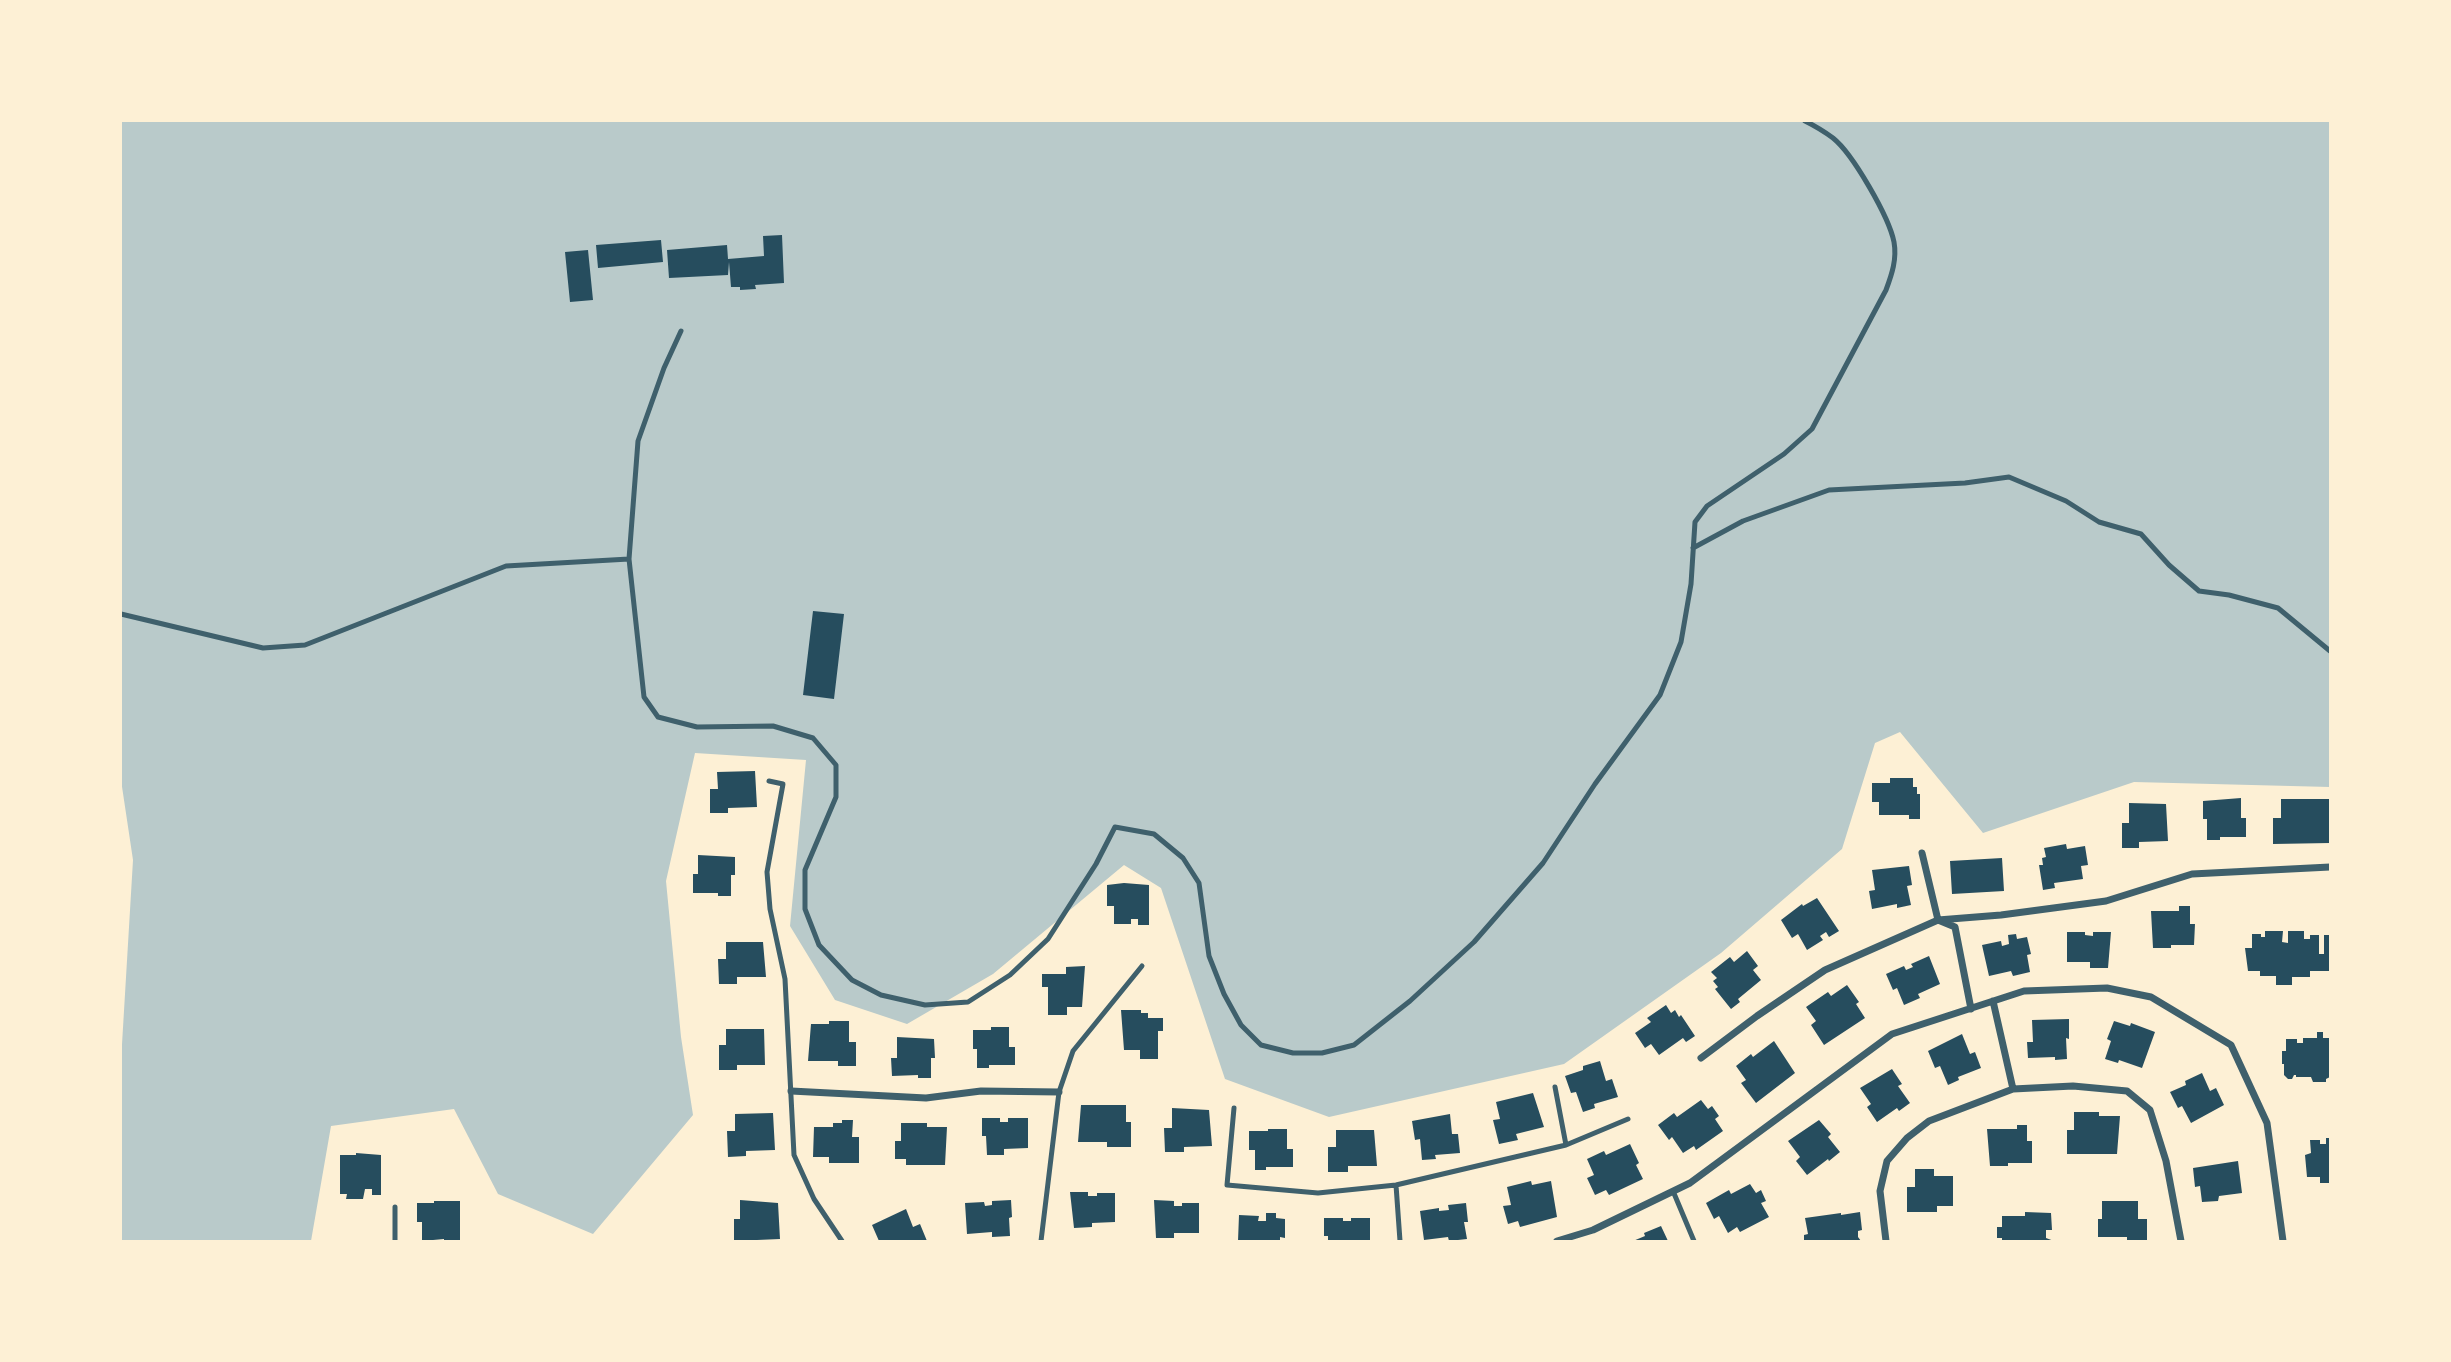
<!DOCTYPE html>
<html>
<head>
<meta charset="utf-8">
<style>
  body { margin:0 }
  #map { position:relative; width:2451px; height:1362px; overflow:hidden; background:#fdf0d5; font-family:"Alegreya Sans",sans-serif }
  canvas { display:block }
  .frame { position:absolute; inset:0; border:122px solid #fdf0d5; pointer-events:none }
</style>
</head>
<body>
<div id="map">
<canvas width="2451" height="1362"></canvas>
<div class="frame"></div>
</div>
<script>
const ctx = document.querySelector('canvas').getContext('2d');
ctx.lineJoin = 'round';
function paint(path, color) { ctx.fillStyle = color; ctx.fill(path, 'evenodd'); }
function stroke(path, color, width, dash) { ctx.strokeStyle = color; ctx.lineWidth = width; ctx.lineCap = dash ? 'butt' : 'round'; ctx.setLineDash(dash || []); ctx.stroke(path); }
const green = new Path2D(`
  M121,121H2330V787L2134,782L1983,833L1900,732L1875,743L1842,849L1721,953L1564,1064L1329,1117L1225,1079L1161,888L1124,865L993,974L907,1024L835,1000L790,926L806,760L695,753L666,881L681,1037L693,1115L593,1234L498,1194L454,1109L331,1126L311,1241H121V1061L133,860L121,780Z`);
const building = new Path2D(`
  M782,235L784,283L755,285L756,289L740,290V287H731L729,262L728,275L669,278L667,250L727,245L728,259L764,256L763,236Z
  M661,240L663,262L598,268L596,245Z
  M588,250L593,300L570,302L565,252Z
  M813,611L844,614L834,699L803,695Z
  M755,771L757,807L728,808V813H710V789H718L717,772Z
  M1890,778H1913V787H1917V794H1920V819H1909V815H1879V802H1872V783H1890Z
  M2241,798V818H2246V837H2220V840H2207V819H2203V801Z
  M2281,799H2330V843L2273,844V818H2281Z
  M2129,803L2166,804L2168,841L2139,842V848H2122V823H2129Z
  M2066,844L2067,849L2085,846L2088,865L2081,866L2083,879L2054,883L2055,888L2043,890L2039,865H2043L2042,858L2046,857L2044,848Z
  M698,855L735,857V875H731V896H718V893H693V874H698Z
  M2002,858L2004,891L1952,894L1950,861Z
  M1909,866L1912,885L1907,886L1911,905L1897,908V904L1872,909L1869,891L1875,890L1872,870Z
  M1124,883L1149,885V925H1138V919H1131V924H1114V906H1107V885Z
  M1817,898L1839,931L1829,937L1826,932L1820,936L1823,940L1807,950L1798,934L1792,938L1781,920L1802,904L1803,906Z
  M2179,906H2190V924H2195L2194,945H2171V948H2153L2151,911H2179Z
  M2265,931H2283L2282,942L2288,943V931H2304V939H2310V935H2319V954H2324V935H2330V971H2310V977H2292V985H2276V976H2260V971H2248L2245,948H2252V934H2261V937H2265Z
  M2067,932H2085V935L2093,936V932H2111L2108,968H2090V962H2067Z
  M2016,934L2017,939L2027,937L2031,954L2027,955L2030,972L2013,976L2011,971L1989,976L1982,945L2001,941L2002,946L2009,944L2008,935Z
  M726,942H763L766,977H737V984H719L718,959H726Z
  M1747,951L1758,966L1753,970L1761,980L1738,999L1740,1002L1731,1009L1715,989L1718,987L1713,981L1717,978L1711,972L1730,957L1734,962Z
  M1929,956L1940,984L1918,994L1920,998L1904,1005L1897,988L1893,990L1886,974L1904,966L1906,970L1913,967L1911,964Z
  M1085,966L1082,1007H1067V1015H1048V987H1042V974H1066V967Z
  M1847,985L1859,1002L1856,1004L1865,1018L1824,1045L1811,1025L1816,1021L1806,1007L1828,992L1831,996Z
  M1666,1005L1671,1013L1675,1010L1679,1017L1681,1015L1695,1036L1686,1042L1683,1038L1659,1055L1651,1044L1645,1048L1635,1033L1651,1022L1647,1018Z
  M1121,1010H1141V1013H1148V1018H1163V1031H1158V1059H1140V1050H1124Z
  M2069,1019V1039L2066,1038L2067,1059L2055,1060V1057L2028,1058L2027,1042H2033L2032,1020Z
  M829,1021H849V1042H856V1066H838V1061H808L811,1024H829Z
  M2114,1021L2130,1026L2131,1023L2155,1032L2142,1068L2119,1060L2118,1063L2105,1059L2111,1041L2107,1039Z
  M991,1027H1009V1047H1015V1065H989V1068H977V1049H973V1030H991Z
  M726,1029H764L765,1065H737V1070H719V1045H726Z
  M2317,1032H2323V1038H2330V1077L2326,1079V1082H2313L2311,1077H2296V1075H2294L2292,1079H2288L2284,1075V1064H2282V1051H2286V1039H2297V1043H2303V1038H2317Z
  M1962,1034L1970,1054L1975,1052L1981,1068L1958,1077L1959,1080L1948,1085L1940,1066L1935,1068L1928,1051Z
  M897,1037L934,1039L935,1058H931V1078H918V1075L892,1076L891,1058H897Z
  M1774,1041L1795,1073L1756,1103L1741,1083L1746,1080L1736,1066L1751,1054L1753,1057Z
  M1600,1061L1606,1081L1612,1079L1618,1097L1594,1104L1595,1108L1583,1112L1576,1092L1571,1093L1565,1076L1583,1070V1066Z
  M1892,1069L1902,1084L1898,1086L1910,1103L1899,1111L1897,1108L1877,1122L1867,1107L1871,1104L1860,1088Z
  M2202,1073L2210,1091L2216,1088L2224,1105L2191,1123L2182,1106L2178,1108L2170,1092L2186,1085L2185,1081Z
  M1533,1093L1544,1127L1516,1134L1518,1140L1499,1144L1493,1120L1500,1119L1496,1102Z
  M1701,1100L1708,1109L1712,1106L1719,1116L1715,1119L1723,1131L1696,1150L1694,1146L1683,1153L1672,1137L1669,1140L1658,1125L1674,1113L1677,1117Z
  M1081,1105H1126V1122H1131V1147H1107V1142H1078Z
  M1172,1108L1209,1110L1212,1146L1184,1147V1152H1165L1164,1128H1172Z
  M2074,1112H2099V1116H2120L2117,1154H2067V1130H2074Z
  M773,1113L775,1150L746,1151V1156L728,1157L727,1131H735V1114Z
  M1450,1114L1452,1134H1458L1460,1153L1435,1155L1436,1159L1422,1160L1420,1139L1415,1140L1412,1121Z
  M982,1118H1000V1122H1008V1118H1028V1148L1004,1149V1155H987L986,1136H982Z
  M842,1120H853L852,1137H859V1163H829V1157H813L814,1127H833V1123H842Z
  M1819,1120L1831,1134L1828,1137L1840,1152L1829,1161L1828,1159L1807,1175L1796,1161L1800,1157L1788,1141Z
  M901,1123H927V1127H947L945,1165H906V1159H895V1141H901Z
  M2017,1125H2027V1141H2032V1163H2008V1166H1990L1987,1129H2017Z
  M1268,1129H1287V1149H1293V1167H1266V1170H1255V1150H1249V1131H1268Z
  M1336,1130H1374L1377,1166H1348V1172H1328V1147H1336Z
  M2326,1138H2330V1183H2320V1177H2307L2305,1155L2311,1153L2310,1140H2320V1144H2326Z
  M1630,1144L1639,1163L1636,1165L1643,1179L1609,1195L1606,1190L1595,1195L1587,1178L1594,1175L1587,1159L1604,1151L1606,1155Z
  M356,1153L381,1155V1195H372V1189H365L363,1199H346L347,1194H340V1155H356Z
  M2238,1161L2242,1193L2219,1196L2218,1201L2202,1202L2200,1186L2195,1187L2193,1168Z
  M1915,1169H1934V1176H1953V1206H1937V1212H1907V1187H1915Z
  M1531,1181L1532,1185L1551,1181L1557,1217L1520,1227L1518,1221L1508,1224L1503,1206L1511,1205L1507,1187Z
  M1750,1184L1756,1193L1761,1190L1766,1201L1761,1203L1769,1217L1740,1232L1737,1227L1728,1233L1719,1216L1714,1219L1706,1203L1729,1190L1731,1194Z
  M1070,1192H1088V1196H1097V1193H1115V1222L1092,1223V1227L1074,1228Z
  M740,1200L778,1203L780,1239L734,1241V1219H740Z
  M1011,1200L1012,1217L1009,1218L1010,1236L992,1237V1232L967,1234L965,1203L984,1202L985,1206L992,1205V1201Z
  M1154,1200L1174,1201V1206H1182V1203H1199V1233H1174V1238H1156Z
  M434,1201H460V1241H444V1239L422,1241V1222H417V1203H434Z
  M2102,1201H2138V1219H2147V1241H2127V1237H2098V1219H2102Z
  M1466,1203L1468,1222H1464L1467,1239L1449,1241L1448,1237L1424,1240L1420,1211L1439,1208V1211L1449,1210L1448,1205Z
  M906,1209L913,1227L920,1224L927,1241H879L872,1225Z
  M1860,1212L1862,1230L1858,1231V1237L1861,1241H1804V1235L1808,1234L1805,1218L1841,1213V1215Z
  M2025,1212L2051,1213L2052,1230H2046V1238L2054,1241H2002V1238H1997V1227H2002V1216H2025Z
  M1266,1213H1276V1218L1285,1219V1238L1280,1237V1241H1238L1239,1215L1259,1216L1258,1221H1266Z
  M1324,1218H1343V1221H1351V1218H1370V1241H1328V1236H1324Z
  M1661,1226L1668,1241H1633L1645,1236L1644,1233Z`);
const service = new Path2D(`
  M681,331L664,368L638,441L629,559L644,697L658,717L697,727L773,726L813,738L836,765V797L805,870V909L819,945L852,980L881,995L925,1005L968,1002L1010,975L1048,939L1096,864L1115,827L1154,834L1183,858L1199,883L1209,956L1224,994L1241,1025L1261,1045L1293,1053H1322L1354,1045L1410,1001L1474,942L1543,863L1595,784L1660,695L1681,642L1691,584L1695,522L1707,506L1784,454L1812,429L1886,290C1892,274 1897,259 1894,242C1889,217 1853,154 1833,138C1825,132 1815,126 1805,121
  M1693,548L1743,521L1829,490L1965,483L2009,477L2066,501L2099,522L2141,534L2169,565L2199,591L2229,595L2278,608L2330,651
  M121,614L263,648L305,645L506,566L629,559
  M769,781L783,784L767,872L770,909L785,979L794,1155L814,1199L842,1241
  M1555,1087L1566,1145
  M1234,1108L1227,1185L1318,1193L1396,1185L1566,1145L1628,1119
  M1396,1185L1400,1241
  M1673,1191L1694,1241
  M395,1241V1207
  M1041,1241L1059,1092L1073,1051L1142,966`);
const minor = new Path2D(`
  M1922,853L1938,920L1955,927L1971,1009
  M1993,1001L2013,1089
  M1701,1058L1757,1016L1825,970L1938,920L2001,915L2106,901L2192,874L2330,867
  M791,1091L926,1098L981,1091L1059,1092
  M1557,1241L1593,1230L1690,1183L1892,1034L2024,991L2107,988L2151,997L2231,1045L2267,1123L2283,1241
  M1886,1241L1880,1191L1887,1161L1907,1138L1929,1121L2013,1089L2073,1086L2127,1091L2150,1110L2166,1161L2181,1241`);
paint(green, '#b9caca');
paint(building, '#264d5e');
stroke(service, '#3f606c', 5);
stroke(minor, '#3f606c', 7);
</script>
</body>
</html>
